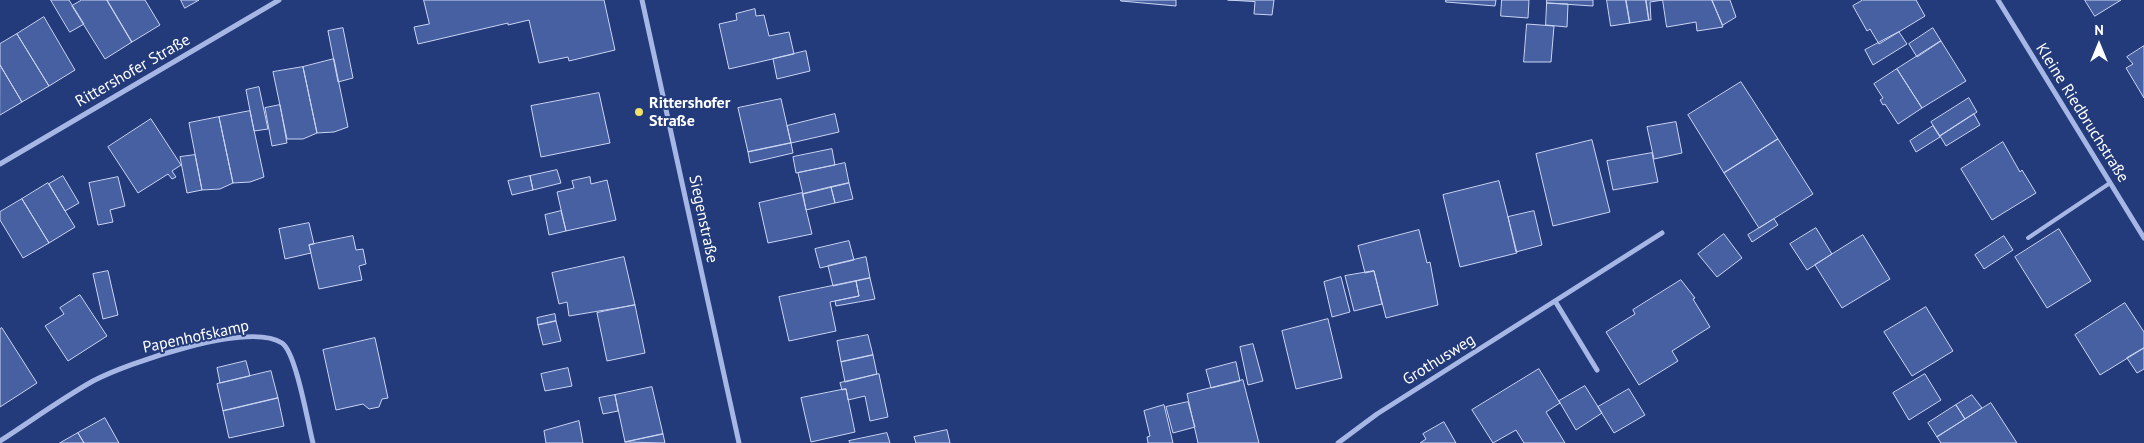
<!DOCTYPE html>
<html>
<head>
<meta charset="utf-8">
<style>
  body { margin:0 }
  #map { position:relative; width:2144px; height:443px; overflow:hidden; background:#233a7b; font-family:"PT Sans",sans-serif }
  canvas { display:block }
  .north { position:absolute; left:2074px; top:20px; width:50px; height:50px; -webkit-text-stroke:4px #233a7b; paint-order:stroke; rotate:0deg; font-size:14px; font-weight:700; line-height:20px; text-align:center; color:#fff }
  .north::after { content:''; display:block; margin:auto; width:18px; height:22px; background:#fff; clip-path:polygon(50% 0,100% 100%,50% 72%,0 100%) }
</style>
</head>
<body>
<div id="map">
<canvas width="2144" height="443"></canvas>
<div class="north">N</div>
</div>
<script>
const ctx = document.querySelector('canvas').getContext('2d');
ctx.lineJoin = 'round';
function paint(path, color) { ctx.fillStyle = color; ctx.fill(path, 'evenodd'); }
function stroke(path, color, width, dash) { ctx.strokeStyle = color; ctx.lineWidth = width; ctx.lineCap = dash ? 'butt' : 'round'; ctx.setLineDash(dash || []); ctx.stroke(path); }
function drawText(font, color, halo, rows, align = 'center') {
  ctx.font = font + ' "PT Sans",sans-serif'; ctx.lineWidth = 4; ctx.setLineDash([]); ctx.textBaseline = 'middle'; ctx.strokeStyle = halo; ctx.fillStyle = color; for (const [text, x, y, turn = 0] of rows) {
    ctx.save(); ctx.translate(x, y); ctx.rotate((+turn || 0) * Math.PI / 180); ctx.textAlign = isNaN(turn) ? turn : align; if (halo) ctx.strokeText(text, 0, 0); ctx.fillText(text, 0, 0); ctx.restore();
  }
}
const building = new Path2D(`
  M51,0H69L84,24L70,32Z
  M82,0H107L132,42L105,59L72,6Z
  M107,0H145L160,25L132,42Z
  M181,0H199L185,8Z
  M424,0H604L615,50L569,61L568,57L539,63L529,20L508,25V23L418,44L414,27L429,24Z
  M1121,0H1176V6L1121,1Z
  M1228,0H1274L1272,15L1254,14L1255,2Z
  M1446,0H1496L1495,6L1446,2Z
  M1502,0H1529L1528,18L1501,16Z
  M1547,0H1593V6L1547,3Z
  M1607,0H1626L1630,23L1611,26Z
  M1626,0H1646L1649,20L1630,23Z
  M1646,0H1663L1650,2L1651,20H1649Z
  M1663,0H1712L1723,27L1697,31L1696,22L1667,27Z
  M1712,0H1730L1736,17L1723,25Z
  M1863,0H1916L1925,16L1879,44L1870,29L1867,31L1853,6Z
  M2085,0H2121L2095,16Z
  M1547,3L1568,4L1567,27L1546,25Z
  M755,9L756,16L764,15L769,36L789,32L794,54L729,69L719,24L737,20L736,14Z
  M44,17L75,70L49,86L17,34Z
  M1527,24L1554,26L1551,62H1524Z
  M343,28L353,78L338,82L328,31Z
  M1933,28L1941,41L1917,57L1909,44Z
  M1899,32L1907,44L1873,65L1865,50Z
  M17,34L49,86L22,102L0,65V44Z
  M1941,41L1966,81L1922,108L1897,69Z
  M2144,46V98L2126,68L2133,64L2127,57Z
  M806,51L810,71L777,79L773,59Z
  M334,59L348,127L334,132L317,133L303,67Z
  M0,65L22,102L0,115Z
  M303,67L317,133L303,139H287L273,72Z
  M1897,69L1922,108L1898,124L1885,104L1883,105L1880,100L1883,98L1874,84Z
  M1741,82L1778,139L1724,173L1688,115Z
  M259,87L268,129L254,131L246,90Z
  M599,93L610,143L541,157L531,106Z
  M1969,98L1977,112L1940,136L1931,122Z
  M781,99L791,143L748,152L738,108Z
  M280,105L287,143L272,146L265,108Z
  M250,111L264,177L250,182L233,183L219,117Z
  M835,114L839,132L791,143L787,126Z
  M1974,114L1980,125L1946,146L1940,136Z
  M219,117L233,183L220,189L202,190L189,123Z
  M151,119L181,165L172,171L176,177L172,179L168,174L138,193L108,147Z
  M1676,122L1682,153L1654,159L1647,127Z
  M1933,126L1940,137L1916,152L1910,141Z
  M1778,139L1813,194L1759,228L1724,173Z
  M1592,140L1610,212L1553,226L1536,154Z
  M2003,142L2020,172L2022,170L2036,193L1992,220L1961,169Z
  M791,143L793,153L750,163L748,152Z
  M832,149L835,165L796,173L793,157Z
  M1652,153L1658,182L1613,190L1607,161Z
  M195,155L202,190L187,193L180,157Z
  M845,163L849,183L803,194L798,173Z
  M557,170L561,183L533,190L530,176Z
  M63,176L79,203L65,211L49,184Z
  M530,176L533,190L512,195L508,181Z
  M118,177L125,206L110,210L113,222L98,225L89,183Z
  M590,177L591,184L607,180L616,220L566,231L557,192L574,188L572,181Z
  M1499,181L1517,253L1460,267L1443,195Z
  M48,183L75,227L49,243L22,199Z
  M849,183L853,199L835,203L831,187Z
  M831,187L835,203L806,210L803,194Z
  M802,193L812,234L768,243L759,203Z
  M22,199L49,243L23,258L0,220V212Z
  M561,211L566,231L549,235L545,215Z
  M1534,211L1542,245L1516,252L1508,217Z
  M1774,219L1778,225L1752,242L1748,235Z
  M309,223L314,244L309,245L311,253L285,259L279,229Z
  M1816,228L1832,254L1807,270L1790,244Z
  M2059,229L2091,281L2047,308L2015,257Z
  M1419,230L1427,263L1430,262L1438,305L1386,318L1374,271L1365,273L1358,246Z
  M1724,234L1742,258L1717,277L1698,254Z
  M1863,235L1890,279L1842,308L1815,265Z
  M353,236L356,250L363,249L366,264L359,266L362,280L319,289L309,245Z
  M2004,236L2013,250L1984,269L1975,255Z
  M849,241L854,260L820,268L815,249Z
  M624,257L635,305L569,316L567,302L559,304L552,273Z
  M866,257L870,278L833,286L828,266Z
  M108,271L118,315L103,319L93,274Z
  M1374,271L1382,304L1354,311L1345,276Z
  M1341,277L1350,312L1332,317L1324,282Z
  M870,278L875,299L836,306L835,301L859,296L856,281Z
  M1681,280L1695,298L1693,299L1710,327L1672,351L1678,361L1639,385L1606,332L1635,314L1633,310Z
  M856,281L859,296L830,302L836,331L789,341L779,297Z
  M80,295L107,336L68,361L45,326L64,314L60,308Z
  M2125,303L2144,332V348L2100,375L2075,335Z
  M635,305L645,353L607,361L597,313Z
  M1926,307L1953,351L1912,376L1884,332Z
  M555,314L556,321L538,325L537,318Z
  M1328,319L1342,378L1296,389L1282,331Z
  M556,321L561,341L543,345L538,325Z
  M2,328L37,383L0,407V329Z
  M868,335L873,355L841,362L837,341Z
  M375,338L388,398L382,399L379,407L369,409L363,404L336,410L323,350Z
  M1253,344L1263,381L1248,385L1240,347Z
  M2144,348V369L2137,373L2127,358Z
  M873,355L877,374L845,382L841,362Z
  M246,361L250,376L220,383L217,368Z
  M1236,362L1240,381L1211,388L1206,370Z
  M568,368L572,386L545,391L541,374Z
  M1539,369L1560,403L1546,412L1565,443H1524L1516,430L1493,443L1472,410Z
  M271,371L278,398L223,411L217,384Z
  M879,374L888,417L870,421L865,396L848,400L846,389L842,390L840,383Z
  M1925,374L1941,400L1909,420L1893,393Z
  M1243,380L1259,443H1198L1187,394Z
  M1585,386L1602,413L1576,430L1559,401Z
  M652,387L663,434L625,442L615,395Z
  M846,389L855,432L811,442L801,398Z
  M1629,389L1645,415L1614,433L1598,407Z
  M615,395L618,411L603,414L599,398Z
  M1972,395L1982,408L1965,419L1956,405Z
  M278,398L284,426L229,438L223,411Z
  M1188,402L1195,427L1173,433L1166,407Z
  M1991,403L2017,443H1941L1937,437Z
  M1164,405L1173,443H1148L1147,437L1150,436L1144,411Z
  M1956,405L1965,419L1937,437L1928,423Z
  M105,418L119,443H84L78,433Z
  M579,421L583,443H546L544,431Z
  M1444,422L1456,443H1420L1426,439L1423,434Z
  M947,430L950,443H916L914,437Z
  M78,433L84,443H60Z
  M887,433L890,443H850L849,441Z
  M663,434L665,443L625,442Z`);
const lane = new Path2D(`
  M2028,238L2110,183`);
const street = new Path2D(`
  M642,0L739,443
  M1998,0L2144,238
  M0,164L279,0
  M1555,301L1597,370
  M0,441C31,421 61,399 93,381C127,363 249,321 282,343C296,352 308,424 313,443
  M1338,443L1377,414L1662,233`);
const markers = [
  [639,112,5,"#f0e169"]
];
const streetNames = [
  ["Rittershofer Straße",133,71,-30],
  ["Kleine Riedbruchstraße",2082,113,58],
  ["Siegenstraße",703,219,78],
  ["Papenhofskamp",196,337,-12],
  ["Grothusweg",1439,360,-32]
];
const poiNames = [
  ["Rittershofer",649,103],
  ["Straße",649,121]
];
paint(building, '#4760a2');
stroke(building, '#c9d5f4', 1);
stroke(lane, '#a6b7e5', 4);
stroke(street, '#a6b7e5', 5);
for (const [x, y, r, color] of markers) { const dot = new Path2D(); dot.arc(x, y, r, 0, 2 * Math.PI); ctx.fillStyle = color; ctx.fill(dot); stroke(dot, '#233a7b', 2); }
drawText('16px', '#fff', '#233a7b', streetNames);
drawText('bold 16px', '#fff', '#233a7b', poiNames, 'left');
</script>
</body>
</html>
